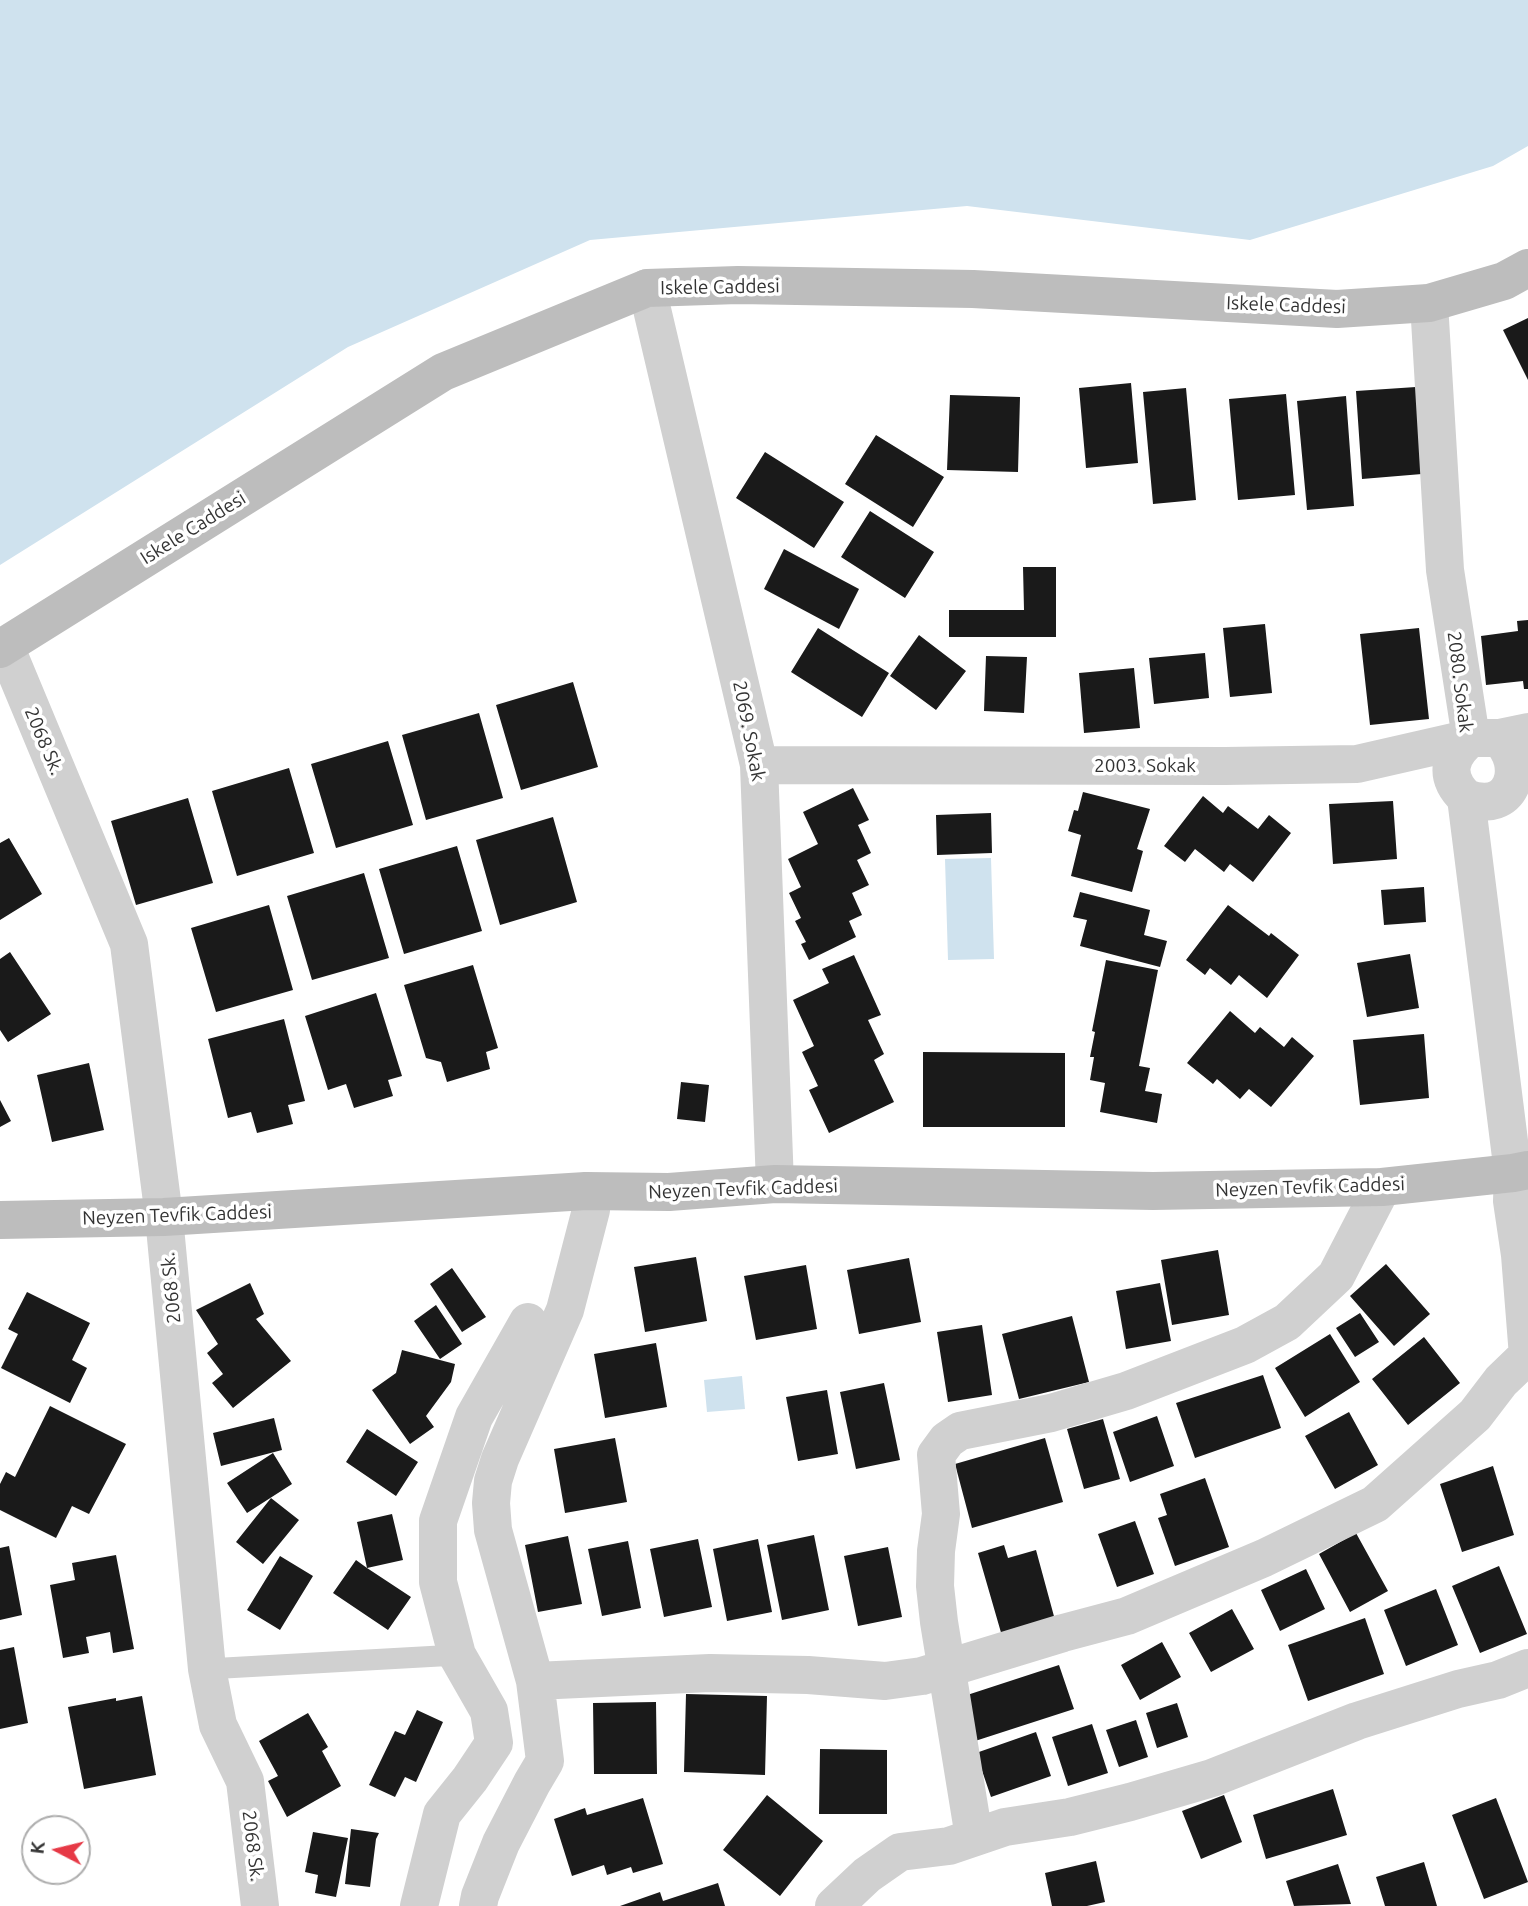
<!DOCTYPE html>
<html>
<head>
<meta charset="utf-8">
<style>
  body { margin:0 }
  #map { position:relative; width:1528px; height:1906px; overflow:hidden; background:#fff; font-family:Ubuntu,sans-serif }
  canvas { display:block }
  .north { position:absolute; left:21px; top:1815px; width:70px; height:70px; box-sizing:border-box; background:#fff; border:2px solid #adadad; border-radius:50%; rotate:277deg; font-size:19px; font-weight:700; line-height:28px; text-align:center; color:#333 }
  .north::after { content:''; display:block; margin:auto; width:24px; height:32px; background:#e63946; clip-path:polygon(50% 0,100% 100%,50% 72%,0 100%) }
</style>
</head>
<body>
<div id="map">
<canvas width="1528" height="1906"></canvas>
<div class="north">K</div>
</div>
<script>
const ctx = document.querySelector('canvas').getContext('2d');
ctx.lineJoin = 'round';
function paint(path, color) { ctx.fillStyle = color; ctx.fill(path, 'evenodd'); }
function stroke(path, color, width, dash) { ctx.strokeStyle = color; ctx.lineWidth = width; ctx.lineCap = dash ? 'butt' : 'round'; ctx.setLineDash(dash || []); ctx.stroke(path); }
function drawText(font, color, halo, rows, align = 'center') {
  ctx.font = font + ' Ubuntu,sans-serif'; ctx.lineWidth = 7; ctx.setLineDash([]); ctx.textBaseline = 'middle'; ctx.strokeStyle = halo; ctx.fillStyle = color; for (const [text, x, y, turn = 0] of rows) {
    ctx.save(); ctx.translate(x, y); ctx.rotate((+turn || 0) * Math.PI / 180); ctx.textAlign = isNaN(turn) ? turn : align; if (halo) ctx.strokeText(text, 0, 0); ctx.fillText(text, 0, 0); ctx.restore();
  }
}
const water = new Path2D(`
  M0,0H1528V146L1493,166L1250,240L967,206L590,240L348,347L0,565Z
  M991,858L994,959L948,960L945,859Z
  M742,1376L745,1409L707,1412L704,1380Z`);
const building = new Path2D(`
  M1528,318V380L1503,330Z
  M1131,383L1138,463L1086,468L1079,388Z
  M1416,387L1422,474L1362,479L1356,391Z
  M1186,388L1196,500L1153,504L1143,392Z
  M1286,394L1295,495L1238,500L1229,399Z
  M950,395L1020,397L1018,472L947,470Z
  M1346,396L1354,506L1307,510L1297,401Z
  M876,435L944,477L913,527L845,484Z
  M765,452L844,502L814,548L736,498Z
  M870,511L934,552L905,598L841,557Z
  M784,549L859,589L839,629L764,589Z
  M1023,567H1056V637H949V610H1024Z
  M1528,620V689H1524L1523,681L1486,685L1481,636L1518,631L1517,621Z
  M1265,624L1272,693L1230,697L1223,628Z
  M818,628L889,673L862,717L791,672Z
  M1419,628L1429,719L1370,725L1360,634Z
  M919,635L966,671L936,710L890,676Z
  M1205,653L1209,698L1154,704L1149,658Z
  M986,656L1027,657L1024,713L984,711Z
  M1134,668L1140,728L1084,733L1079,673Z
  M573,682L598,767L521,790L496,705Z
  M479,713L503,798L426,820L402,735Z
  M388,741L413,825L336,848L311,764Z
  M289,768L314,853L237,876L212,791Z
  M853,788L869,820L858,825L871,853L857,860L869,885L852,893L862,915L849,921L856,937L809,960L801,944L806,942L795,921L801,918L789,893L801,887L788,859L818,844L803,812Z
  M1083,792L1150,809L1137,849L1143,851L1132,892L1071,876L1081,835L1068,831L1074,810L1078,811Z
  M1203,796L1223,813L1228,806L1258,829L1269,815L1291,833L1253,882L1230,864L1224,872L1195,849L1185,862L1164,846Z
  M188,798L213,883L136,905L111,821Z
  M1393,801L1397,859L1333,864L1329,804Z
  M991,813L992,853L937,855L936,815Z
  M553,817L577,902L500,925L476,840Z
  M9,838L42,894L0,920V843Z
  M457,846L482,931L404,954L379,869Z
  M364,873L389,958L312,980L287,896Z
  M1424,887L1426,922L1384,925L1381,890Z
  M1080,892L1150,910L1144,935L1167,941L1160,967L1080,946L1087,920L1073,917Z
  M269,905L293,990L216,1012L191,928Z
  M1228,905L1269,936L1271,933L1299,955L1267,998L1239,975L1231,985L1210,968L1205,975L1186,960Z
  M10,952L51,1014L8,1042L0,1030V959Z
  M1410,954L1419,1008L1367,1017L1357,963Z
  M854,955L881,1015L868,1020L884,1054L874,1060L894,1102L829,1133L809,1090L818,1086L802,1052L814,1046L793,1000L829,983L822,969Z
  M1106,960L1158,970L1139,1066L1150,1068L1145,1091L1162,1094L1157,1123L1100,1112L1105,1083L1090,1080L1094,1057H1090L1095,1032L1092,1031Z
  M473,965L498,1048L486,1052L490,1069L447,1082L441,1062L426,1058L404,985Z
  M376,993L402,1076L388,1080L393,1096L354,1108L346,1084L328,1090L305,1016Z
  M1230,1011L1255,1033L1260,1027L1284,1047L1292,1037L1314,1056L1271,1107L1249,1089L1240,1099L1217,1079L1213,1084L1187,1063Z
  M284,1019L305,1101L288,1105L293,1124L257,1133L251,1112L228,1118L208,1039Z
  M1424,1034L1429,1098L1360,1105L1353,1040Z
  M923,1052L1065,1053V1127H923Z
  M89,1063L104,1130L52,1142L37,1075Z
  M681,1082L709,1085L705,1122L677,1119Z
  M0,1100L11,1121L0,1127Z
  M1218,1250L1229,1315L1172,1325L1161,1260Z
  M696,1257L707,1321L645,1332L634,1267Z
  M909,1258L921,1322L859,1334L847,1270Z
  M1386,1264L1430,1314L1394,1346L1350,1296Z
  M806,1265L817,1329L756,1340L744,1276Z
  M452,1268L486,1317L462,1332L430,1284Z
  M250,1283L264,1314L256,1319L291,1361L233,1408L212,1383L223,1374L207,1353L218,1344L196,1310Z
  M1160,1283L1171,1341L1126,1349L1116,1291Z
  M27,1292L90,1323L72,1360L87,1368L70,1403L1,1368L18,1334L8,1329Z
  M436,1305L462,1344L440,1359L414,1321Z
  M1360,1313L1379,1342L1355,1357L1336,1328Z
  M1072,1316L1089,1382L1019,1399L1002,1334Z
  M982,1325L992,1395L948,1402L937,1332Z
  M1330,1334L1360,1382L1305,1417L1275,1368Z
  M1424,1337L1460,1383L1408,1425L1372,1379Z
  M656,1343L667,1407L605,1418L594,1354Z
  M402,1350L455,1364L451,1382L426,1416L434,1427L410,1444L372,1390L396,1373Z
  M1263,1375L1281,1428L1195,1458L1176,1403Z
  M884,1383L900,1460L856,1469L840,1392Z
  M827,1390L838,1454L798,1461L786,1397Z
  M50,1406L126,1444L89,1514L72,1506L56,1538L0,1510V1484L6,1472L15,1477Z
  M1349,1412L1378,1465L1335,1489L1305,1436Z
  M1157,1416L1174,1466L1130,1482L1113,1432Z
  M274,1418L282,1450L221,1466L213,1433Z
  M1103,1419L1120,1479L1084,1489L1067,1429Z
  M367,1429L418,1462L396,1496L346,1462Z
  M615,1438L627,1502L565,1513L554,1449Z
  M1045,1438L1063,1502L972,1528L955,1464Z
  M273,1453L292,1484L247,1513L227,1483Z
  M1493,1466L1514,1535L1462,1552L1440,1484Z
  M1205,1478L1229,1547L1175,1566L1158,1518L1167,1515L1160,1494Z
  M271,1498L299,1520L263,1564L236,1542Z
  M392,1514L403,1560L367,1568L411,1597L388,1630L333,1593L356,1560L367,1568L357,1522Z
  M1135,1521L1154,1574L1117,1587L1098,1534Z
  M1356,1533L1388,1591L1350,1612L1319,1554Z
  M814,1535L829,1610L782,1620L767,1545Z
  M568,1536L582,1604L538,1612L525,1545Z
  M698,1539L712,1607L664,1617L650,1549Z
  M758,1539L772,1612L727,1621L713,1549Z
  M628,1541L641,1608L602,1616L588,1549Z
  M1004,1545L1008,1558L1036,1550L1055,1620L1002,1636L978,1553Z
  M9,1546L22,1615L0,1620V1548Z
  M888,1547L902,1617L858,1626L844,1556Z
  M116,1555L134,1649L113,1653L110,1632L86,1637L89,1653L63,1658L50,1585L75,1580L72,1563Z
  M280,1556L313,1576L280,1630L247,1610Z
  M1499,1566L1527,1634L1480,1653L1452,1586Z
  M1306,1569L1325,1609L1280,1631L1261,1590Z
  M1436,1589L1458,1645L1406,1666L1384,1610Z
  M1232,1609L1254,1649L1211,1672L1189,1633Z
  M1365,1618L1384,1674L1308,1701L1288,1645Z
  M1162,1642L1181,1677L1140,1700L1121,1665Z
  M14,1647L28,1723L0,1729V1650Z
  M1059,1665L1074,1709L972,1742L958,1698Z
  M686,1694L767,1696L765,1775L684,1772Z
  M142,1696L156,1775L84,1789L68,1707L116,1698V1701Z
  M656,1702L657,1774H594L593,1703Z
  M1177,1703L1188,1737L1157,1748L1146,1713Z
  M417,1710L443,1722L416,1782L405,1777L395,1797L369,1785L395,1731L405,1735Z
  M308,1713L328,1747L322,1751L341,1786L287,1817L268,1781L278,1776L259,1741Z
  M1136,1720L1148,1757L1119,1767L1106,1730Z
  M1092,1724L1108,1773L1068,1786L1052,1737Z
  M1036,1732L1051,1776L991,1797L976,1753Z
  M820,1749L887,1750V1814H819Z
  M1333,1789L1347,1835L1266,1859L1253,1815Z
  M767,1795L823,1841L780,1896L723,1850Z
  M1224,1795L1242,1842L1201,1859L1182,1811Z
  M643,1798L663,1864L633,1873L631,1867L607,1875L604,1865L572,1876L554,1819L585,1808L587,1815Z
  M1496,1798L1528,1882L1484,1899L1452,1815Z
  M351,1829L379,1833L376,1839L370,1887L345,1884Z
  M313,1832L348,1838L336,1897L315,1893L318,1875L305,1872Z
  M1096,1861L1105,1902L1087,1906H1052L1045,1873Z
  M1424,1862L1437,1906H1385L1376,1877Z
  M1338,1864L1351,1904L1294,1906L1286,1881Z
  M718,1883L725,1906H620L660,1892L663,1901Z`);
const lane = new Path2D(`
  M207,1669L457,1655`);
const street = new Path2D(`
  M647,288L759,765L775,1184
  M1429,303L1445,570L1471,738C1448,756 1444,777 1466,798L1513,1173L1512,1201L1520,1255L1528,1356
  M5,646L129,944L164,1217L207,1669L218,1725L245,1781L260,1906
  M759,765L1225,766L1357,764L1471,738H1499L1528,732
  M1466,798C1513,816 1528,765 1499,738
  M535,1681L710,1673L808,1675L885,1681L922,1676L1063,1633L1127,1616L1264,1558L1375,1504L1475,1415L1501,1381L1528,1355
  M974,1837L939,1622L935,1586L936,1551L941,1514L936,1455L947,1440L960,1431L1051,1413L1126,1391L1245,1345L1287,1322L1336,1276L1382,1187
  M419,1906L442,1814L470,1779L494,1743L489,1711L457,1655L438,1582V1521L474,1417L528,1322
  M478,1906L480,1896L501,1843L532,1783L545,1761L535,1681L493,1530L491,1503L493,1481L500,1459L565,1310L591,1210L586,1191
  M834,1906L867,1875L900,1852L949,1846L1005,1827L1070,1817L1130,1802L1212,1778L1357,1721L1458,1689L1498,1680L1528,1668`);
const secondary = new Path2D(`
  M0,649L443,372L647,288L738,285L973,289L1337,309L1429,303L1504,281L1528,268
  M0,1220L164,1217L586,1191L669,1192L775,1184L1153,1191L1382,1187L1513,1173L1528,1170`);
const streetNames = [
  ["Iskele Caddesi",720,287,-1],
  ["Iskele Caddesi",1286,305,2],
  ["Iskele Caddesi",193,528,-32],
  ["2080. Sokak",1460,682,83],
  ["2069. Sokak",749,731,79],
  ["2068 Sk.",44,741,67],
  ["2003. Sokak",1145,766],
  ["Neyzen Tevfik Caddesi",1310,1187,-2],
  ["Neyzen Tevfik Caddesi",743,1189,-2],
  ["Neyzen Tevfik Caddesi",177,1215,-2],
  ["2068 Sk.",171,1288,-95],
  ["2068 Sk.",253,1846,83]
];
paint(water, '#cfe2ee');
paint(building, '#1a1a1a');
stroke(lane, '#d0d0d0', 21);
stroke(street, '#d0d0d0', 38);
stroke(secondary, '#bdbdbd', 38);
drawText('19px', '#333', '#fff', streetNames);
</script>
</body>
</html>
